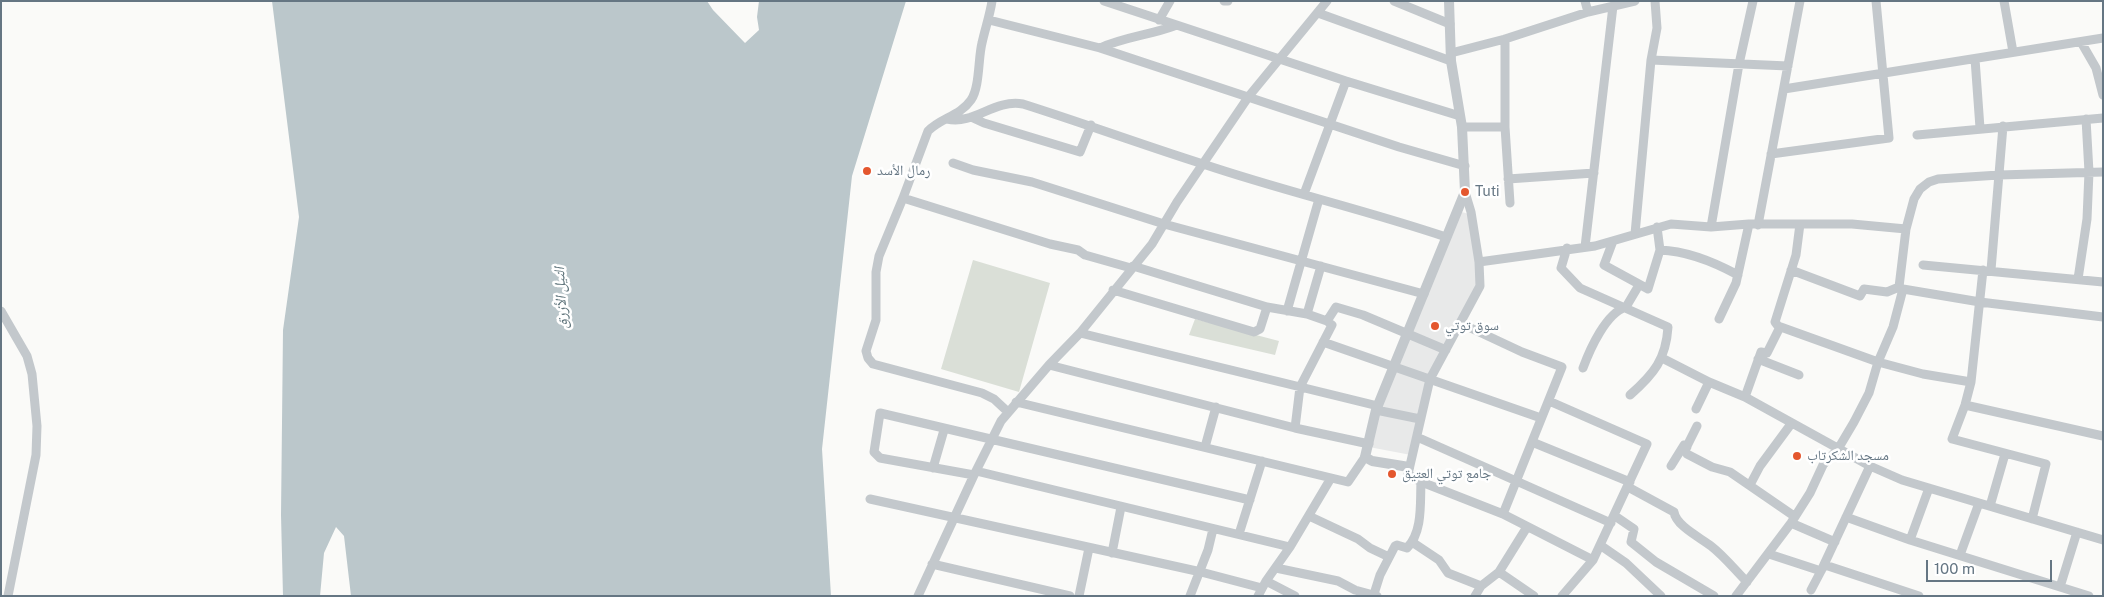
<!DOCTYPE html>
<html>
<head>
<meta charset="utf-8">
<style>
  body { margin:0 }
  #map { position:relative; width:2104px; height:597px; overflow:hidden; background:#fafaf8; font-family:"Public Sans",sans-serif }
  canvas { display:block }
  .frame { position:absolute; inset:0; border:2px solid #657683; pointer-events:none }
  .scale { position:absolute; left:1926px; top:560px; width:126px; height:22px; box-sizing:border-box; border:2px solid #657683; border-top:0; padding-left:6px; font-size:15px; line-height:18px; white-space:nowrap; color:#657683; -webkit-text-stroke:4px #fff; paint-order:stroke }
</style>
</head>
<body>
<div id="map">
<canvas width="2104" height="597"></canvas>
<div class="frame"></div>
<div class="scale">100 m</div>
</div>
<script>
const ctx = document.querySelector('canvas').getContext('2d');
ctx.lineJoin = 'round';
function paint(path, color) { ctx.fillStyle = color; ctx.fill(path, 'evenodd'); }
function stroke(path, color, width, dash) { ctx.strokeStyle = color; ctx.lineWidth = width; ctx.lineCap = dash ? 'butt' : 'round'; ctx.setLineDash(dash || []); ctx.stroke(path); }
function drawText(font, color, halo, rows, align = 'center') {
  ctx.font = font + ' "Public Sans","Noto Naskh Arabic",sans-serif'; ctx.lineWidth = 5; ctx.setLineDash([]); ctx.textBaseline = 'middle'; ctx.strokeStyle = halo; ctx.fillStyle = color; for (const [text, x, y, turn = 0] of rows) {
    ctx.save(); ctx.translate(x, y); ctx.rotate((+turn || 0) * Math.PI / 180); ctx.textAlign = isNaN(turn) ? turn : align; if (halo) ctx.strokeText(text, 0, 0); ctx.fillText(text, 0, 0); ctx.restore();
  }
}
const built = new Path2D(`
  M1458,211L1469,214L1478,286L1429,379L1411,455L1369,447L1378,408Z`);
const green = new Path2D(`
  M973,260L1050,283L1019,392L941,369Z
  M1195,319L1279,341L1275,355L1189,335Z`);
const water = new Path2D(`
  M272,1H707L713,10L745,43L759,30L757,17L759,1H906L852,176L822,449L831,596H351L344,536L336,527L324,553L320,596H283L281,515L283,330L299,217Z`);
const minor = new Path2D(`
  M992,1C990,15 985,29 982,43C978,58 980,87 971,100C960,116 940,118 928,131L903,198L879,256L876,272V320L866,351L868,358L873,364L982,393L994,399L1008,412
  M1104,1L1346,81L1460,116
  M1224,1H1228
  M1394,1L1450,24
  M1585,1L1588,12
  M2004,1L2013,52
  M1318,13L1451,61
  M989,20L1100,48L1399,147L1465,166
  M1159,20L1170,1
  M1505,39V127L1510,203
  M2081,42L2096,68L2103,95
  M1100,48C1124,37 1150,35 1174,26
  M1451,53L1505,39L1588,12L1635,1
  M1975,59L1980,128
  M1651,60L1788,66
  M1784,89L2103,38
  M971,117L984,123L1080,152L1091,125
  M947,119C975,125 993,99 1023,104C1083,123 1143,145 1203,164C1283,191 1366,210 1446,237
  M1462,127H1505
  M1917,135L2103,118
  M1771,154L1889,138L1876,1
  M953,163L973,170L1032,182L1164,224L1424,294
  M2103,172L1999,175L1938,179L1929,182L1920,189L1914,199L1906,229L1899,287L1903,289L1980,302L2103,317
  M1508,179L1594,173
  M1465,192L1471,212L1479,262L1480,286L1430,379L1408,474L1419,481L1503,514L1593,560
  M1304,194L1346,81
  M903,198L1050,244L1078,250L1085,255L1131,268
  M1800,224L1796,255L1775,322L1778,326L1878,362L1923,374L1971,382
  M1758,225L1800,1
  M1711,227L1739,64L1753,1
  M1635,234L1651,60L1657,28L1655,1
  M1613,241L1604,265L1648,289L1660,250L1657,227
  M1585,247L1613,6
  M1567,248L1561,268L1580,288L1668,327C1666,359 1654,374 1630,395
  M1660,250C1688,251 1714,262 1738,275
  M1479,262L1595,246L1671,224L1711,227L1749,224H1852L1906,229
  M1923,265L2103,282
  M1133,266L1267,307L1307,314L1327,321
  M1791,270L1860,296L1864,289L1887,292L1899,287
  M1983,270L1971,382L1965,405L1952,439L2046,464L2032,519
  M1991,270L2003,126
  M2078,279L2087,219L2089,172L2086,119
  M1113,290L1254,332L1260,329L1267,307
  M1,311L27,356L32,374L37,426L36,455L8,596
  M1287,311L1319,199
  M1307,314L1321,266
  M1719,319L1736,283L1749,224
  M1460,323L1522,352L1562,367L1503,514
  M1080,333L1378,406
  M1323,342L1541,418
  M1662,358L1709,382L1745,397L1870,466L1902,480L2103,540
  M1758,359L1799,375
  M1049,365L1295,428L1369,444
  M1583,368C1590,349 1606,313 1626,307L1639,285
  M1745,397L1761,352L1767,353L1780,327
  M1549,401L1647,444L1593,560L1562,596
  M1016,402L1348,482L1365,457
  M1965,405L2103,436
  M1696,409L1709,382
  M1376,410L1420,419
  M1697,426L1685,450L1687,454L1712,467L1730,472L1794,516
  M1295,428L1300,387L1332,325L1327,321L1336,307L1363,315L1446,350
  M1417,437L1611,523
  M1532,442L1630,482
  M1205,447L1216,407
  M1671,466L1684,445L1687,447
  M933,468L944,430
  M976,471L1290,547
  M974,475L880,458L874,452L880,413L1250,500
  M1750,485L1760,466L1791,424
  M1628,487L1674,512C1676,526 1701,538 1711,546C1724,556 1735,570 1747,582
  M870,499L1201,572L1262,588
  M1990,506L2005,454
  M1309,516L1358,539L1370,548L1389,557
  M1615,516L1634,529L1631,542L1656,562L1714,596
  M1846,517L1910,540L2089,596
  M1791,523L1835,542
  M1239,534L1262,461
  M1910,540L1929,488
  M1412,542L1439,560L1448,573L1481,586
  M1600,545L1626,563L1661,596
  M1112,553L1121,507
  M1769,554L1821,571L1870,466
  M1960,555L1979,503
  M932,564L1070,596
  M1825,565L1919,596
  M1276,568L1338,581L1355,590L1377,596
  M1499,572L1534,596
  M1266,581L1295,596
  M2060,587L2077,532
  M1811,590L1821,571
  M1374,594L1380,575L1395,546L1397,545L1407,548C1423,532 1420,503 1421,482
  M918,596L974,475L1001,421L1049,365L1080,333L1152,244L1177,202L1249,96L1327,1
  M1079,596L1089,548
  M1190,596L1208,550L1213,529
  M1258,596L1266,581L1290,547L1331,478
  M1475,596L1481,586L1499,572L1527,527
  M1736,596L1791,523L1810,493L1823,465L1838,449L1854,422L1869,393L1878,362L1893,327L1903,289`);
const tertiary = new Path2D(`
  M1409,467L1372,461L1365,457L1376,410L1465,192L1462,127L1451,61L1449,1`);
const markers = [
  [867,171,5,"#e4572e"],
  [1465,192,5,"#e4572e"],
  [1435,326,5,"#e4572e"],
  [1797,456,5,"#e4572e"],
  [1392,474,5,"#e4572e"]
];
const poiNames = [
  ["رمال الأسد",877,171],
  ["Tuti",1475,192],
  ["سوق توتي",1445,326],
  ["مسجد الشكرتاب",1807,456],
  ["جامع توتي العتيق",1402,474]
];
const waterNames = [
  ["النيل الأزرق",561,298,-93]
];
paint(built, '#e8e9e9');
paint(green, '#dadfd7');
paint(water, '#bbc7cb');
stroke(minor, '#c3c8cc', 9);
stroke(tertiary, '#c3c8cc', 10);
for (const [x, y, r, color] of markers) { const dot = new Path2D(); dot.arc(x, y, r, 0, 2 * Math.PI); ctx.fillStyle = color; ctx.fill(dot); stroke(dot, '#fff', 2); }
drawText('14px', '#657683', '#fff', poiNames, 'left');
drawText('italic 15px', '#60757c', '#fff', waterNames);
</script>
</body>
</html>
